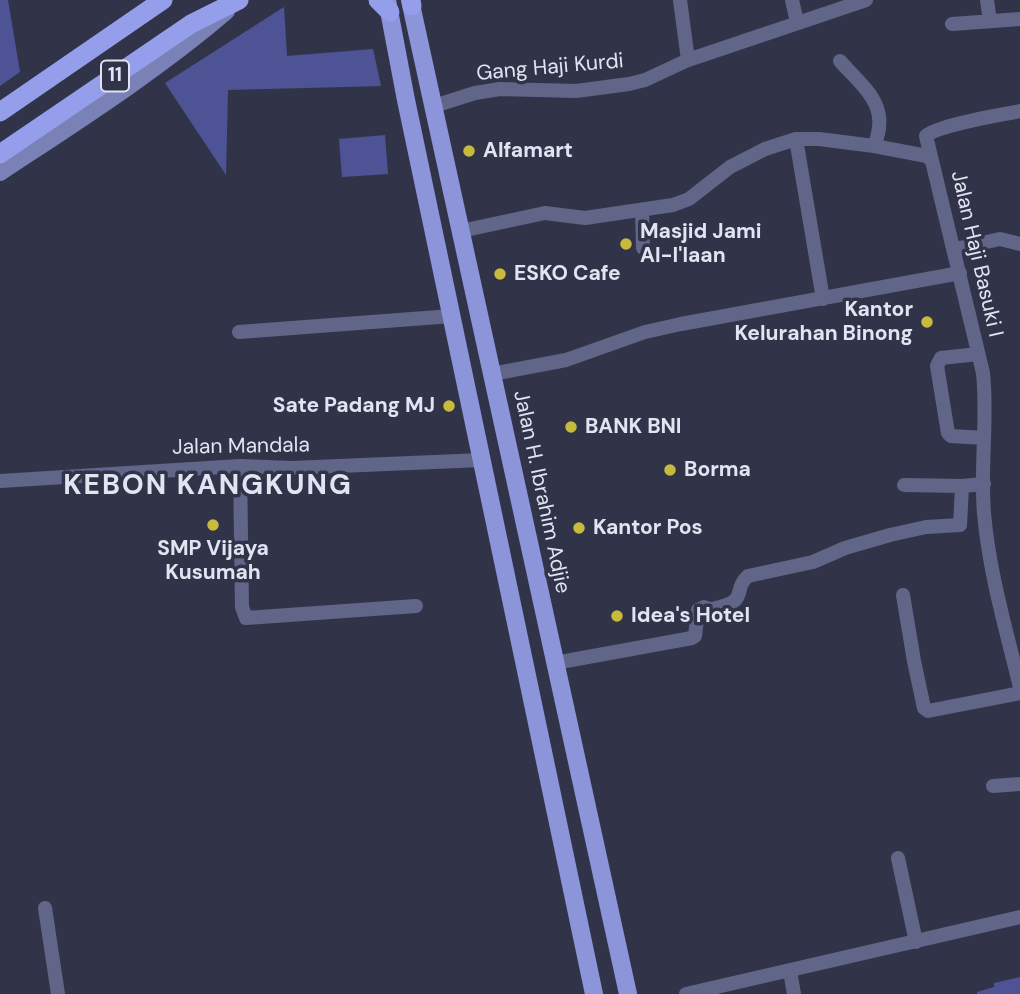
<!DOCTYPE html>
<html>
<head>
<meta charset="utf-8">
<style>
  body { margin:0 }
  canvas { display:block; background:#313449 }
</style>
</head>
<body>
<canvas width="1020" height="994"></canvas>
<script>
const ctx = document.querySelector('canvas').getContext('2d');
ctx.lineJoin = 'round';
function paint(path, color) { ctx.fillStyle = color; ctx.fill(path, 'evenodd'); }
function stroke(path, color, width, dash) { ctx.strokeStyle = color; ctx.lineWidth = width; ctx.lineCap = dash ? 'butt' : 'round'; ctx.setLineDash(dash || []); ctx.stroke(path); }
function drawText(font, color, halo, rows, align = 'center') {
  ctx.font = font + ' "DM Sans",sans-serif'; ctx.lineWidth = 7; ctx.setLineDash([]); ctx.textBaseline = 'middle'; ctx.strokeStyle = halo; ctx.fillStyle = color; for (const [text, x, y, turn = 0] of rows) {
    ctx.save(); ctx.translate(x, y); ctx.rotate((+turn || 0) * Math.PI / 180); ctx.textAlign = isNaN(turn) ? turn : align; if (halo) ctx.strokeText(text, 0, 0); ctx.fillText(text, 0, 0); ctx.restore();
  }
}
const green = new Path2D(`
  M0,0H8L20,72L0,86Z
  M284,7L287,56L373,49L381,86L228,90L226,175L165,83Z
  M385,135L388,174L342,177L339,139Z
  M1020,977V994H977V992L994,987V983Z`);
const minor = new Path2D(`
  M680,0L688,60
  M792,0L797,22
  M987,0L990,21
  M952,24L1020,19
  M840,61C865,89 891,106 874,146
  M434,106L475,93L500,89L576,91L629,84L645,80L688,60L866,0
  M1020,111C1001,115 938,125 926,136L983,373C988,419 980,466 984,513C989,572 1006,629 1020,687
  M796,139L823,299
  M642,210L643,248
  M461,231L545,213L585,218L673,205L689,199L730,167L765,149L796,139H819L874,146L927,156L932,161
  M955,249L1000,239L1020,244
  M239,332L452,316
  M978,354L941,358L937,366L948,433L951,436L984,438
  M492,374L566,360L645,332L681,324L960,273
  M240,466L242,607L246,618L416,606
  M0,481L240,466L292,468L482,460
  M904,485L962,486L984,484
  M903,595L914,661L924,708L928,711L1020,693
  M555,663L692,638L695,636L698,610L704,607C710,610 713,609 720,607C749,599 732,590 748,576L813,562L845,548L890,535L926,527L960,525L962,486
  M993,786L1020,784
  M898,858L916,942
  M45,908L58,994
  M790,971L794,994
  M686,994L1020,917`);
const secondary = new Path2D(`
  M0,172C77,121 156,71 226,11`);
const primary = new Path2D(`
  M387,0L406,100L594,994
  M410,0L628,994`);
const trunk = new Path2D(`
  M378,0L390,12
  M411,0L412,6
  M0,112L163,0
  M0,154L191,24L239,0`);
const markers = [
  [469,151,7,"#c8bb3b"],
  [626,244,7,"#c8bb3b"],
  [500,274,7,"#c8bb3b"],
  [927,322,7,"#c8bb3b"],
  [449,406,7,"#c8bb3b"],
  [571,427,7,"#c8bb3b"],
  [670,470,7,"#c8bb3b"],
  [213,525,7,"#c8bb3b"],
  [579,528,7,"#c8bb3b"],
  [617,616,7,"#c8bb3b"]
];
const shields = [
  [115,76,28]
];
const shieldNames = [
  ["11",115,76]
];
const streetNames = [
  ["Gang Haji Kurdi",550,68,-5],
  ["Jalan Haji Basuki I",976,254,77],
  ["Jalan Mandala",241,447,-1],
  ["Jalan H. Ibrahim Adjie",541,492,78]
];
const poiNames = [
  ["Alfamart",483,151],
  ["Masjid Jami",640,232],
  ["Al-I'laan",640,256],
  ["ESKO Cafe",514,274],
  ["Kantor",913,310,"right"],
  ["Kelurahan Binong",913,334,"right"],
  ["Sate Padang MJ",435,406,"right"],
  ["BANK BNI",585,427],
  ["Borma",684,470],
  ["Kantor Pos",593,528],
  ["SMP Vijaya",213,549,"center"],
  ["Kusumah",213,573,"center"],
  ["Idea's Hotel",631,616]
];
const districtNames = [
  ["KEBON KANGKUNG",208,487]
];
paint(green, '#4d5395');
stroke(minor, '#616688', 14);
stroke(secondary, '#7981b7', 18);
stroke(primary, '#8c95da', 18);
stroke(trunk, '#949eea', 19);
for (const [x, y, r, color] of markers) { const dot = new Path2D(); dot.arc(x, y, r, 0, 2 * Math.PI); ctx.fillStyle = color; ctx.fill(dot); stroke(dot, '#313449', 2.5); }
for (const [x, y, w] of shields) { const box = new Path2D(); box.roundRect(x - w / 2, y - 15.5, w, 31, 5); ctx.fillStyle = '#313449'; ctx.fill(box); stroke(box, '#e1e4f1', 2); }
drawText('bold 19px', '#e1e4f1', null, shieldNames);
drawText('21px', '#e1e4f1', '#313449', streetNames);
drawText('bold 21px', '#e1e4f1', '#313449', poiNames, 'left');
ctx.letterSpacing = '2px';
drawText('bold 28px', '#e1e4f1', '#313449', districtNames);
ctx.letterSpacing = '0px';
</script>
</body>
</html>
